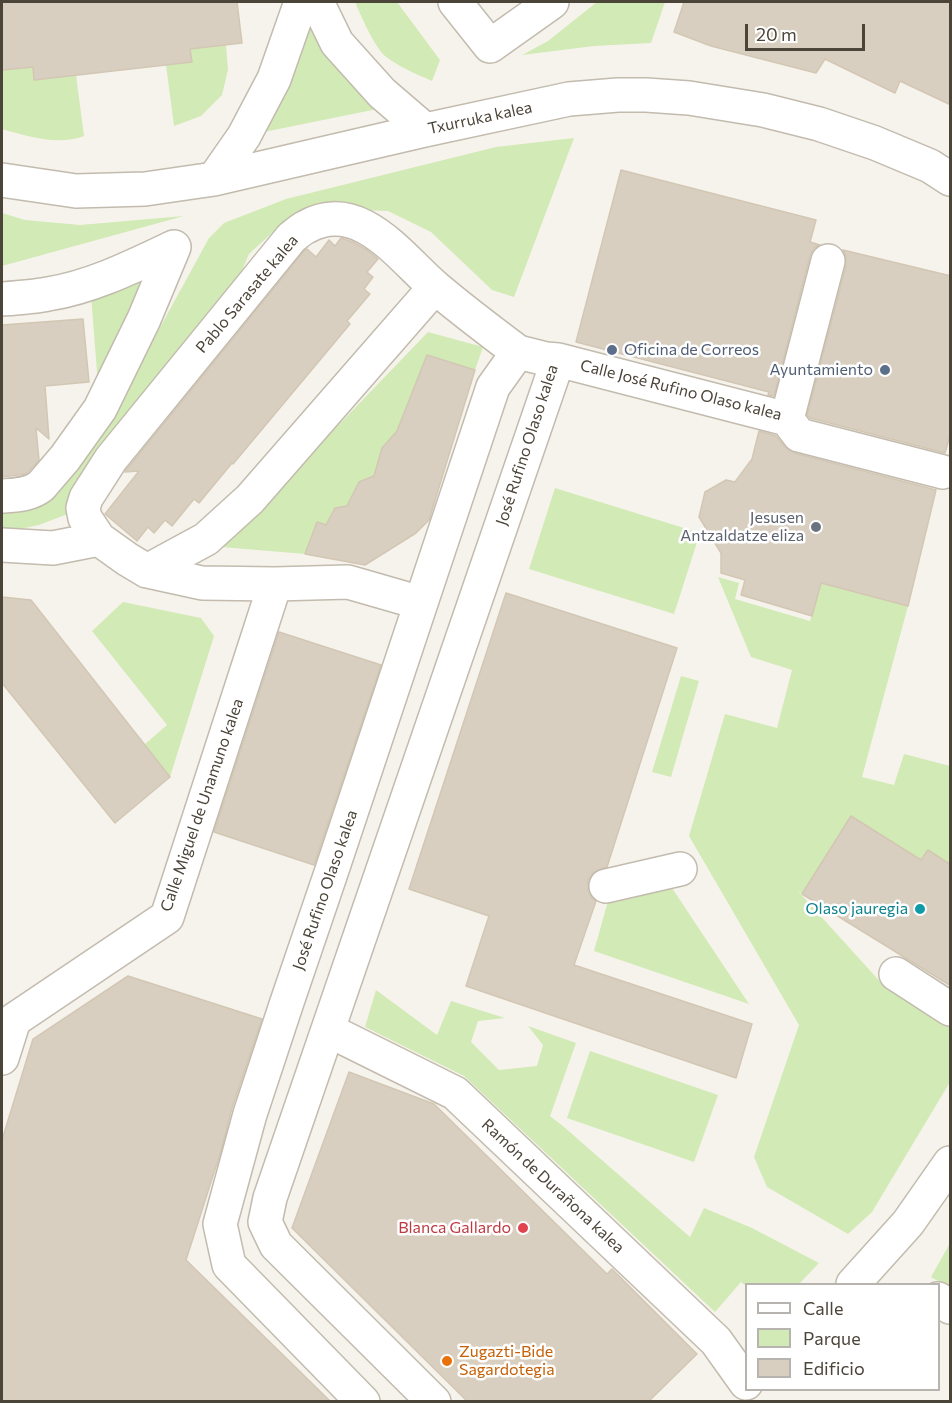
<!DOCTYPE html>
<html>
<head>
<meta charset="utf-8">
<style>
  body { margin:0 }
  #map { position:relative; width:952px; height:1403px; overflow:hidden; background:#f6f3ec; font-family:Commissioner,sans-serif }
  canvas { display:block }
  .frame { position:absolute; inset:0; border:3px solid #4b4439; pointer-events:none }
  .legend { position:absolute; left:745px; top:1283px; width:195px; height:108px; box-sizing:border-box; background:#fff; border:2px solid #b7b4b0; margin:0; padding:8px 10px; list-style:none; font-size:18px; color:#4b4439 }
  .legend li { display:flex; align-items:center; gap:12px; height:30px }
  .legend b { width:30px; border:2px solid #b7b4b0 }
  .scale { position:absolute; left:745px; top:24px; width:120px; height:27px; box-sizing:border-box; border:3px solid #4b4439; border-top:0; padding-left:8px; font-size:18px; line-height:21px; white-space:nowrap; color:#4b4439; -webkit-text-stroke:4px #fff; paint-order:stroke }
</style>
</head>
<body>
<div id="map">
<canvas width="952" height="1403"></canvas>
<div class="frame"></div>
<ul class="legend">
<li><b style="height:8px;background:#fff"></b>Calle</li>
<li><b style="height:16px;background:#d2eab5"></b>Parque</li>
<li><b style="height:16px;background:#d8cfc1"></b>Edificio</li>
</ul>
<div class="scale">20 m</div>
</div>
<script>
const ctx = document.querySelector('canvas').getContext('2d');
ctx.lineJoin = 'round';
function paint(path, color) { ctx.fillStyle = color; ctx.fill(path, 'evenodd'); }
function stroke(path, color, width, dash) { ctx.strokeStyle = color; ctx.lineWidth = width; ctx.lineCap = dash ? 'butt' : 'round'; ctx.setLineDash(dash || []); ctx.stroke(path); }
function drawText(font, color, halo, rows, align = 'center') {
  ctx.font = font + ' Commissioner,sans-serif'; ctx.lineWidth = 5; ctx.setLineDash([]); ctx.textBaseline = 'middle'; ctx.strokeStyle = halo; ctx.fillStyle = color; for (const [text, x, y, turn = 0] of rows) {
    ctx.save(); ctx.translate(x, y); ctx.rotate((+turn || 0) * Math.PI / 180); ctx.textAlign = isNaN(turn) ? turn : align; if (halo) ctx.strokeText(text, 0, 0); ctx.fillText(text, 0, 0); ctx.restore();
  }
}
const green = new Path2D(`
  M301,2L397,105L244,136Z
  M355,2H397L440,60L432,81C416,74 399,67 385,56C374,46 361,16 355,2Z
  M597,2H665L651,43L594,46L522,55L548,41Z
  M226,45L228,70L222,95L201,116L174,126L166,65L192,62L190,49Z
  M33,67L35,80L76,75L84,136C58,146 27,136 2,129V70Z
  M574,138L514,297L492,290L431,232L388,211L335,209L286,220L249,254L219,326L83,508L39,525L15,530L2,529V500L117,406L209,238L224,223L286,199L496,147Z
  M2,213L25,220L80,225L184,216L2,266Z
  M174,247L100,409L90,283Z
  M428,332L483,347L475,370L427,355L397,431L382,448L374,476L359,482L347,506L335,508L326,525L317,522L305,554L221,547Z
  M555,488L700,533L674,614L529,569Z
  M718,577L739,583L735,599L810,621L821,583L908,606L862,777L894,785L904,754L950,766V865L928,851L921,860L851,816L802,894L798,891L884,986L950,1026V1082L872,1212L848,1234L767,1187L754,1157L799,1025L689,836L725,714L777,728L792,670L751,657Z
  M123,602L201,618L214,636L170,777L144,745L167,725L92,631Z
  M681,676L699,681L671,777L652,772Z
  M668,882L749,1004L594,951L610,894Z
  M376,990L437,1035L451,1001L505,1018L478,1021L471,1042L499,1070L537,1066L543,1045L528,1026L576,1043L550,1116L564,1127L690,1237L704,1208L752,1228L819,1263L799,1284H746V1286L741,1282L715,1312L464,1076L365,1027Z
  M590,1051L718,1095L694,1162L567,1118Z
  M950,1243V1288L931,1277Z`);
const building = new Path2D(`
  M2,2H237L242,43L190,49L192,62L34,80L33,67L2,70Z
  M684,2H951V105L900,81L895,93L825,59L816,73L711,46L674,32Z
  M621,170L816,220L810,242L820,245L814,248L810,256L774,396L768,395L769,392L576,342Z
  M341,238L353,242L367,250L378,259L367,272L373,277L364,289L370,294L347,321L350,324L233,464L232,463L199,503L194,499L172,526L165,520L154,533L148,527L137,541L105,514L139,471L125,472L126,470L304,251L307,249L316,257L329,240L335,246Z
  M843,250L951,276V432L945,453L810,418L807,415L846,266V257Z
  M83,319L89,382L45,386L49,439L36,428L39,460L28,472L25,474L2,477V325Z
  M427,355L475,370L429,520L416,533L365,565L305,554L317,522L326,525L335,508L347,506L359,482L374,476L382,448L397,431Z
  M759,431L776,436L785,447L794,453L936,490L908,606L821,583L812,616L741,595L745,580L721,573V553L699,517L705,492L726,480L735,482L752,459Z
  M506,593L677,648L607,867L594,872L588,880V891L592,898L596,901L574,965L752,1024L736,1078L466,986L489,916L409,889Z
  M2,597L31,600L170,777L115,823L2,683Z
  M279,632L381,665L314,865L214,832Z
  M851,816L921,860L928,850L951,865V986L802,894Z
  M128,976L262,1019L232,1108L221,1151L186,1260L330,1401H2V1140L33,1039Z
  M349,1072L434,1104L607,1274L612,1269L697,1354L649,1401H467L292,1228Z`);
const minor = new Path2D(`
  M317,2L337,43L382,93L425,130
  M455,2L490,46L552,2
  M214,179L244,136L274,79L301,2
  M2,180L76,191L145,189L214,179L425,130L569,99L618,95H646L689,98L763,110L819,124L875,143L930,166L950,179
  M2,299C17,298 33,297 48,294C92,287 134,266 174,247
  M787,419L799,435L943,472
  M2,496C15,495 30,495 41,486L65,458L100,409L144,319L174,247
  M2,545L53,548L99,539
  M147,571L206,539L250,499L435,287
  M421,603L348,582L275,584L202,583L147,571L127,559L99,539L85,518L83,508L86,498L111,459L291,238C296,234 300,230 306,227C359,197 400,257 435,287C462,310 490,331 518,352
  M606,886L680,869
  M896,974L950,1009
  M328,1030L455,1093L716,1341L746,1383
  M2,1058L14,1020L167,917L275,584
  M853,1284L908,1223L950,1163
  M938,1299L950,1307
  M363,1402L229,1265L220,1224L250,1114L287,1002L332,870L493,387L518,352L546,359L558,360L787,419L828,261
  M434,1402L276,1245L265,1222L270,1198L558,360`);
const markers = [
  [612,350,6,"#5c6f8a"],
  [885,370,6,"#5c6f8a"],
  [816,527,6,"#6b7280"],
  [920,909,6,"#0f9aa8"],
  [523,1228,6,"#e0444e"],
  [447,1361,6,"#e8710a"]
];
const streetNames = [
  ["Txurruka kalea",480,118,-12],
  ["Pablo Sarasate kalea",247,294,-50],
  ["Calle José Rufino Olaso kalea",681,390,14],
  ["José Rufino Olaso kalea",527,445,-72],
  ["Calle Miguel de Unamuno kalea",202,805,-71],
  ["José Rufino Olaso kalea",325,890,-71],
  ["Ramón de Durañona kalea",553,1186,43]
];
const serviceNames = [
  ["Oficina de Correos",624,350],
  ["Ayuntamiento",873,370,"right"]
];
const worshipNames = [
  ["Jesusen",804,518],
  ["Antzaldatze eliza",804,536]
];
const cultureNames = [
  ["Olaso jauregia",908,909]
];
const healthNames = [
  ["Blanca Gallardo",511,1228]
];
const foodNames = [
  ["Zugazti-Bide",459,1352],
  ["Sagardotegia",459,1370]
];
paint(green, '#d2eab5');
paint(building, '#d8cfc1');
stroke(building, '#d3c7b4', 1.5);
stroke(minor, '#c2bbae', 36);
stroke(minor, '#fff', 33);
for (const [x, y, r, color] of markers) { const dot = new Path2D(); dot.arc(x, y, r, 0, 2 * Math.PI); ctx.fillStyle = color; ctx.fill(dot); stroke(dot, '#fff', 2); }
drawText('16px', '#4b4439', '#fff', streetNames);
drawText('16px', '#4e5e75', '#fff', serviceNames, 'left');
drawText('16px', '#5b616d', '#fff', worshipNames, 'right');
drawText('16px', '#0d838f', '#fff', cultureNames, 'right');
drawText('16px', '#be3a42', '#fff', healthNames, 'right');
drawText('16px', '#c56008', '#fff', foodNames, 'left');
</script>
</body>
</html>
